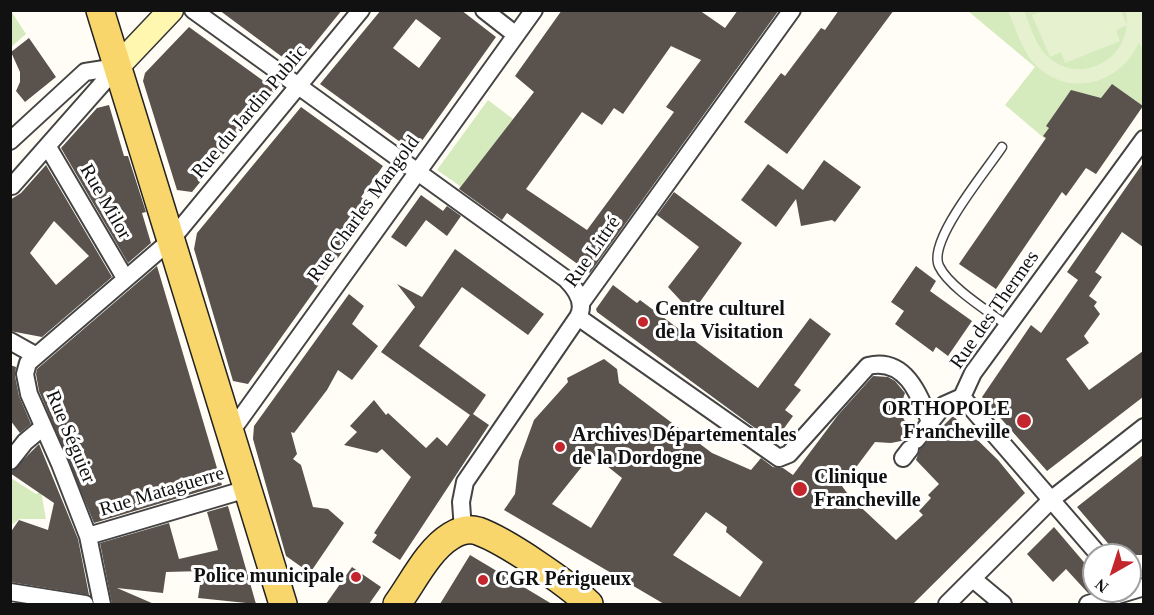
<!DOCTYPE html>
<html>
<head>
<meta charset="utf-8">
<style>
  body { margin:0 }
  #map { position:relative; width:1154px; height:615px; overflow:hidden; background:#fffdf5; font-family:Georgia,serif }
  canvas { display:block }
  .frame { position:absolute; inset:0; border:12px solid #111; pointer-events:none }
  .north { position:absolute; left:1082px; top:543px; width:60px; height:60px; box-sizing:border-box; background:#fff; border:2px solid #a0a0a0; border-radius:50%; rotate:219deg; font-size:16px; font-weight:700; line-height:24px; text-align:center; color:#111 }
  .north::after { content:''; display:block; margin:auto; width:21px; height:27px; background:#c4262e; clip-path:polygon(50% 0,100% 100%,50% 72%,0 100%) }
</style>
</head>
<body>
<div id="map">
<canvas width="1154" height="615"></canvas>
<div class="frame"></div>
<div class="north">N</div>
</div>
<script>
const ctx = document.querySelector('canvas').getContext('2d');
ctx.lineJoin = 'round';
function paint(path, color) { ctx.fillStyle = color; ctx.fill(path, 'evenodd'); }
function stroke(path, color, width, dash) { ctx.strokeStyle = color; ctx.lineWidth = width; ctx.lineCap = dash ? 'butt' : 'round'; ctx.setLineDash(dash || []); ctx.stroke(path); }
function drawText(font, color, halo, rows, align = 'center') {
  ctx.font = font + ' Georgia,serif'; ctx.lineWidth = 6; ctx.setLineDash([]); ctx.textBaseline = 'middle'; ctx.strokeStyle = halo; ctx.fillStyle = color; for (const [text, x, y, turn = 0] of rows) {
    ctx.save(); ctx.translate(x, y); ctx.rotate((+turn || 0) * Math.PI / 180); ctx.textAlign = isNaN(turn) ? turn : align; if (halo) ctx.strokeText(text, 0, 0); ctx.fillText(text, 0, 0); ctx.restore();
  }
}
const green = new Path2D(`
  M11,11L26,34L11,47L10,11Z
  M968,11H1143V106L1096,174L1044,138L1005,105L1035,67Z
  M488,100L513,119L459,190L460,186L437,170Z
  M11,478L36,494L41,491L46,519H20L11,525Z`);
const pitch = new Path2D(`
  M1008,11H1024C1030,25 1035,45 1047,56C1083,89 1135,55 1126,11H1143V51L1139,42C1121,85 1065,100 1032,61C1021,47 1015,27 1008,11Z
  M1043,11H1121L1127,25L1116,30L1120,41L1065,63L1061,52L1050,57L1032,15Z`);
const building = new Path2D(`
  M219,10H342L303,58L295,63L289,62Z
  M381,10H461L496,37L414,152L320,84ZM416,19L441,38L419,68L393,48Z
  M562,10H699L725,28L738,10H779L590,273L507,213L502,220L459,189L534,92L515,76ZM671,46L701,60L666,107L674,112L587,230L526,189L582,112L602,125L614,108L623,114Z
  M839,10H894L787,154L744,122L781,73L785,76L821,28L825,30Z
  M189,27L276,90L192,192L177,190L143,81L145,73Z
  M29,38L56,77L25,102L16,91L20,82V72L11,52Z
  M1112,84L1143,106L1096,174L1086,168L1066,196L1062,192L996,289L959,264L1046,138L1043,136L1049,128L1046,126L1071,90L1101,98Z
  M109,105L124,156H128L146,212L142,213L151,243L128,263L61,148L97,108Z
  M301,107L383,166L361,197L375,206L248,384L233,381L194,249L197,233Z
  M824,160L861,187L835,222L832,220L801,226L796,199L776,227L741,200L768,164L803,190Z
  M1143,163V247L1122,232L1095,272L1102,277L1089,296L1097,302L1094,306L1100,314L1084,336L1089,343L1066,359L1089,390L1143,351V397L1047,471L982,397L1031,325L1041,333L1078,280L1067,272Z
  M46,165L112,277L42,337L10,331V200L21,193ZM54,221L89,256L56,285L30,253Z
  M674,192L742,243L692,313L668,287L699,247L657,215Z
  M421,195L443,211L447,206L461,216L447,236L426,220L406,247L391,237Z
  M455,249L544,314L528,335L462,287L419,346L486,395L473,414L489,425L400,560L372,542L377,535L374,533L411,477L382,449L377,453L344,445L357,432L350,426L374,400L386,415L388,413L426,448L437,437L447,446L470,415L381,352L415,307L397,284L422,297Z
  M157,266L222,485L94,523L39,391L36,374L37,369Z
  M916,266L936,281L930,291L972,321L948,356L936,347L933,352L895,324L904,311L891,302Z
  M613,285L637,303L640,300L758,388L810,318L831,334L794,385L801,390L785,410L793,416L774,442L597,312L596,309Z
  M349,294L364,306L352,324L378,346L352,380L338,370L327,390L294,433L291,432L297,454L293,459L301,465L313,507L328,509L344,523L310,573L286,556L253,439L254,426Z
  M604,359L617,369L619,383L712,453L751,470L761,458L773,467L783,468L793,475L838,415L873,376L888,377L895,381L905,393L899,410L907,425L906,440L891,443L875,442L842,486L850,497L896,540L923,515L919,511L931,498L928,495L939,484L916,460L920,449L953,416L998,460L1025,493L913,604H664L504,510L515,494L519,461L534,420L568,382L567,378ZM592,454L622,478L591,528L552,504ZM706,512L727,527L726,532L763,562L740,597L673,555Z
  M10,365L16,367L15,376L19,396L31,424L20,433L10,420Z
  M39,444L78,539L89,595L10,582V533L19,520L48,530L54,503L10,473Z
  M1143,455V555H1118L1077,507Z
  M228,506L256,604L198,598L202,571L166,572L163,593L117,588L154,604H112L100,543L169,523L179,559L218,550L207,512Z
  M1054,527L1094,574V591L1088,593L1066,569L1053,582L1027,554Z
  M470,555L552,604H440Z
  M352,567L381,587L369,604H326Z`);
const lane = new Path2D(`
  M1002,147C987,170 927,241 939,266C949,287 988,311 1008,326`);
const street = new Path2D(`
  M193,10L566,279C576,289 586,303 578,317L465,482L461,502L463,530
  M484,10L516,35
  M10,141L85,72L117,67
  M48,147L125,278
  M10,184L12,186L117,67
  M581,303L792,10
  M578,317L779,458L789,454L868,366C905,357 919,394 930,422
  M10,341L35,355
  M962,397L973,373L1144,139
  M962,397L1099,555
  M230,433L534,10
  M916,440L944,405L962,397
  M903,458L910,449
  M10,461L25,442L43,427
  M88,536L247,489
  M973,579L1003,604
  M10,592L85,604
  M102,604L88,536L60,464L29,394L25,374L28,363L171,240L361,10
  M947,604L1052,499L1144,427
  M1088,604L1144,587`);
const secondary = new Path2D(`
  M117,67L171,10`);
const primary = new Path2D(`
  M100,10L283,604
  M397,604C413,582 428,550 451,536C459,531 468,528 478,531C506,541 567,583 589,604`);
const markers = [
  [643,322,6,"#c4262e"],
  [1024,421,8,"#c4262e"],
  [560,447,6,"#c4262e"],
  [800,489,8,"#c4262e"],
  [356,577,6,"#c4262e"],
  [483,580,6,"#c4262e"]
];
const streetNames = [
  ["Rue du Jardin Public",250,112,-50],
  ["Rue Milor",105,202,60],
  ["Rue Charles Mangold",364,209,-54],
  ["Rue Littré",593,252,-55],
  ["Rue des Thermes",995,310,-55],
  ["Rue Séguier",70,437,67],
  ["Rue Mataguerre",162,492,-17]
];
const poiNames = [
  ["Centre culturel",655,310],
  ["de la Visitation",655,333],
  ["ORTHOPOLE",1010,410,"right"],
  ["Francheville",1010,433,"right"],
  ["Archives Départementales",572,436],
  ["de la Dordogne",572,459],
  ["Clinique",814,478],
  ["Francheville",814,501],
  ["Police municipale",344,577,"right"],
  ["CGR Périgueux",495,580]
];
paint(green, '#d5ebbd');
paint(pitch, '#e6f2cf');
paint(building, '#5a524d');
stroke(lane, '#444', 11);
stroke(street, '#444', 20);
stroke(secondary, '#333', 27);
stroke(primary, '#222', 30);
stroke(lane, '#fff', 8);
stroke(street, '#fff', 16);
stroke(secondary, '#fff6b0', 24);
stroke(primary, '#f9d66b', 27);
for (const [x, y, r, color] of markers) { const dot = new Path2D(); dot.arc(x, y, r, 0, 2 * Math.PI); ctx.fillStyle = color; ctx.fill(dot); stroke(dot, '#fff', 2); }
drawText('20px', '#111', '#fff', streetNames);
drawText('bold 20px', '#111', '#fff', poiNames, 'left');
</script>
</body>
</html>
